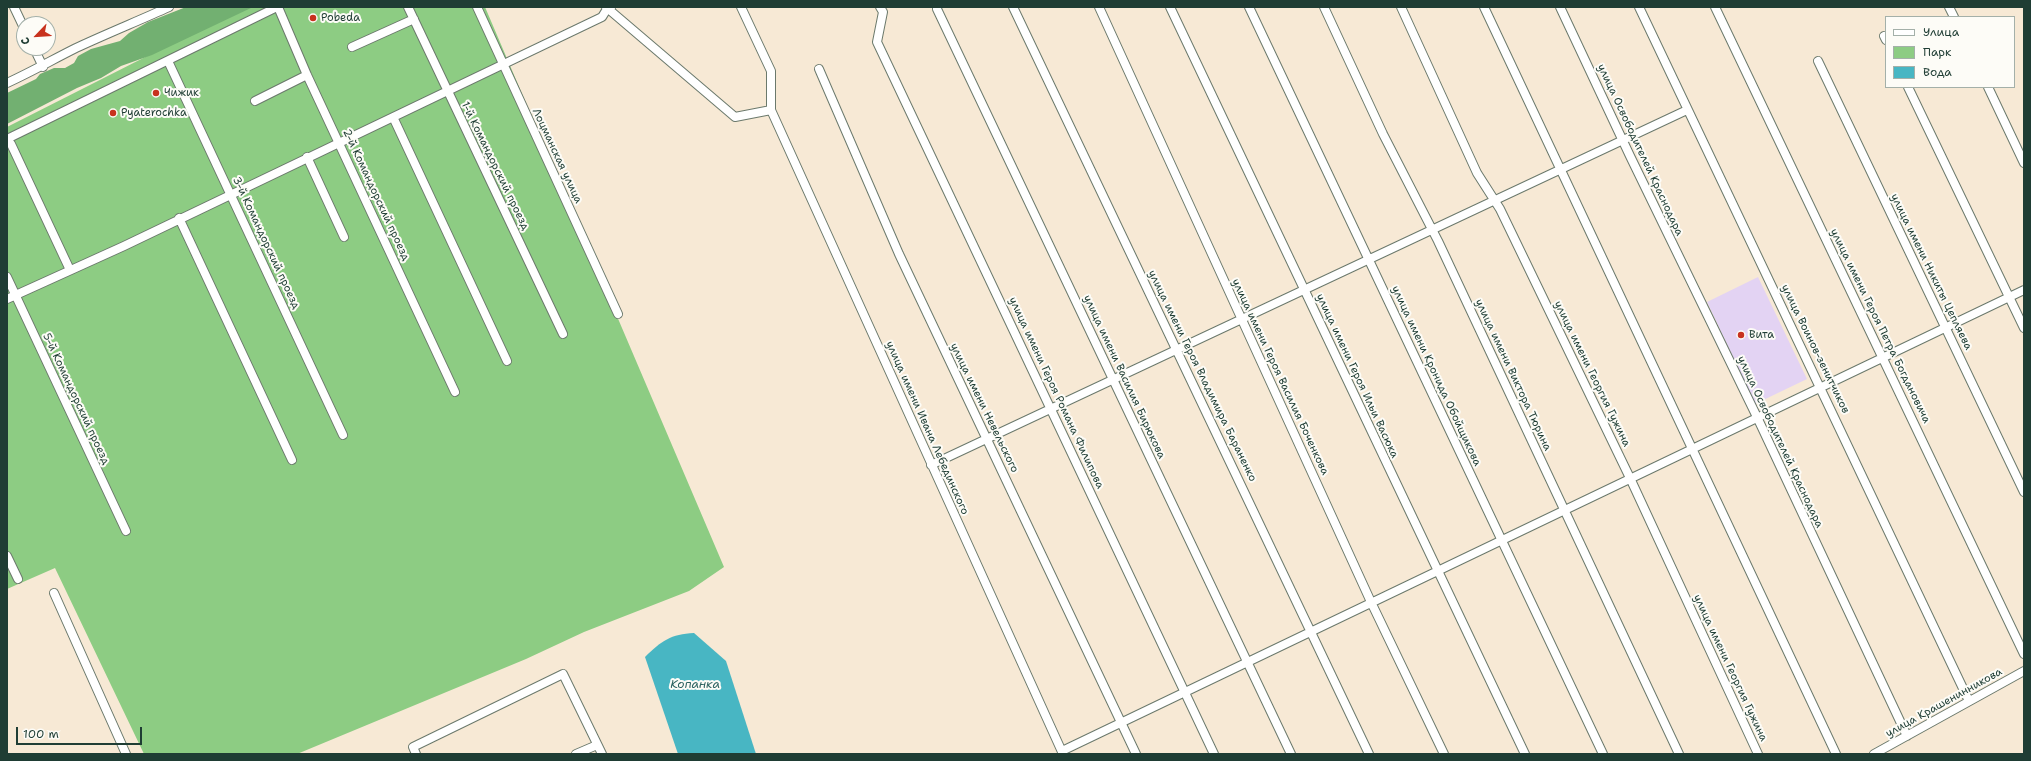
<!DOCTYPE html>
<html>
<head>
<meta charset="utf-8">
<style>
  body { margin:0 }
  #map { position:relative; width:2031px; height:761px; overflow:hidden; background:#f7e9d5; font-family:"Shantell Sans",sans-serif }
  canvas { display:block }
  .frame { position:absolute; inset:0; border:8px solid #1f3d34; pointer-events:none }
  .legend { position:absolute; left:1885px; top:16px; width:130px; height:72px; box-sizing:border-box; background:#fdfcf7; border:1px solid #a4b0a9; margin:0; padding:5px 7px; list-style:none; font-size:12px; color:#1f3d34 }
  .legend li { display:flex; align-items:center; gap:8px; height:20px }
  .legend b { width:20px; border:1px solid #a4b0a9 }
  .north { position:absolute; left:16px; top:16px; width:40px; height:40px; box-sizing:border-box; background:#fdfcf7; border:1px solid #a4b0a9; border-radius:50%; rotate:245deg; font-size:11px; font-weight:700; line-height:16px; text-align:center; color:#1f3d34 }
  .north::after { content:''; display:block; margin:auto; width:14px; height:18px; background:#c8321e; clip-path:polygon(50% 0,100% 100%,50% 72%,0 100%) }
  .scale { position:absolute; left:16px; top:727px; width:126px; height:18px; box-sizing:border-box; border:2px solid #1f3d34; border-top:0; padding-left:5px; font-size:12px; line-height:14px; white-space:nowrap; color:#1f3d34; -webkit-text-stroke:3px #fdfcf7; paint-order:stroke }
</style>
</head>
<body>
<div id="map">
<canvas width="2031" height="761"></canvas>
<div class="frame"></div>
<ul class="legend">
<li><b style="height:5px;background:#fff"></b>Улица</li>
<li><b style="height:11px;background:#8dcc83"></b>Парк</li>
<li><b style="height:11px;background:#48b6c3"></b>Вода</li>
</ul>
<div class="north">С</div>
<div class="scale">100 m</div>
</div>
<script>
const ctx = document.querySelector('canvas').getContext('2d');
ctx.lineJoin = 'round';
function paint(path, color) { ctx.fillStyle = color; ctx.fill(path, 'evenodd'); }
function stroke(path, color, width, dash) { ctx.strokeStyle = color; ctx.lineWidth = width; ctx.lineCap = dash ? 'butt' : 'round'; ctx.setLineDash(dash || []); ctx.stroke(path); }
function drawText(font, color, halo, rows, align = 'center') {
  ctx.font = font + ' "Shantell Sans",sans-serif'; ctx.lineWidth = 4; ctx.setLineDash([]); ctx.textBaseline = 'middle'; ctx.strokeStyle = halo; ctx.fillStyle = color; for (const [text, x, y, turn = 0] of rows) {
    ctx.save(); ctx.translate(x, y); ctx.rotate((+turn || 0) * Math.PI / 180); ctx.textAlign = isNaN(turn) ? turn : align; if (halo) ctx.strokeText(text, 0, 0); ctx.fillText(text, 0, 0); ctx.restore();
  }
}
const built = new Path2D(`
  M1758,277L1807,379L1755,404L1707,302Z`);
const green = new Path2D(`
  M244,7H485L724,567L689,591L584,632L526,659L297,754H144L55,568L7,589V127Z`);
const forest = new Path2D(`
  M186,7H253L152,55L121,66L101,78L77,88L7,124V93L36,79L40,74L54,68H65L74,63L78,56L91,49L120,41L129,33L148,22Z`);
const water = new Path2D(`
  M694,633L726,661L756,754H678L645,657C661,641 671,634 694,633Z`);
const street = new Path2D(`
  M14,7L24,28
  M278,7L307,75L455,392
  M408,7L563,334
  M477,7L618,314
  M606,7L735,117L771,110
  M741,7L771,71V110L1063,754
  M880,7L883,12L877,42L1214,754
  M1013,7L1369,754
  M1099,7L1371,602L1444,754
  M1170,7L1525,754
  M1249,7L1603,754
  M1324,7L1383,134L1438,241L1679,754
  M1401,7L1477,173L1500,209L1630,478L1758,754
  M1484,7L1836,754
  M1560,7L1630,156L1757,417L1907,736
  M1639,7L1969,701
  M1715,7L2024,654
  M1949,7L1954,17
  M937,9L1291,754
  M1884,36L1886,40
  M352,47L414,19
  M34,48L43,67
  M168,61L343,435
  M1818,61L2024,492
  M819,69L899,254L1136,754
  M7,83C31,72 52,60 76,48C106,34 138,21 169,7
  M1908,87L2024,328
  M1988,87L2024,163
  M255,101L307,75
  M393,117L507,361
  M7,139L277,7
  M11,144L70,270
  M307,157L344,237
  M179,218L292,460
  M7,277L126,531
  M7,299L124,246L602,17L607,9L611,7
  M931,465L1687,110
  M7,556L18,579
  M54,593L126,754
  M1062,751L2024,290
  M416,754L413,747L563,674L602,754
  M576,754L597,745
  M1874,754L2024,671`);
const markers = [
  [313,18,4,"#c8321e"],
  [156,93,4,"#c8321e"],
  [113,113,4,"#c8321e"],
  [1741,335,4,"#c8321e"]
];
const poiNames = [
  ["Pobeda",321,18],
  ["Чижик",164,93],
  ["Pyaterochka",121,113],
  ["Вита",1749,335]
];
const streetNames = [
  ["улица Освободителей Краснодара",1640,150,65],
  ["Лоцманская улица",557,156,65],
  ["1-й Командорский проезд",495,166,64],
  ["2-й Командорский проезд",376,195,65],
  ["3-й Командорский проезд",266,243,65],
  ["улица имени Никиты Цепляева",1931,272,64],
  ["улица имени Героя Петра Богдановича",1880,326,64],
  ["улица Воинов-зенитчиков",1815,349,64],
  ["улица имени Георгия Гужина",1592,374,64],
  ["улица имени Виктора Тюрина",1513,375,65],
  ["улица имени Героя Владимира Бараненко",1202,376,64],
  ["улица имени Героя Ильи Васюка",1357,376,65],
  ["улица имени Кронида Обойщикова",1436,376,65],
  ["улица имени Василия Бирюкова",1124,377,65],
  ["улица имени Героя Василия Боченкова",1280,377,65],
  ["улица имени Героя Романа Филипова",1056,393,65],
  ["5-й Командорский проезд",76,399,65],
  ["улица имени Невельского",984,408,64],
  ["улица имени Ивана Лебединского",927,428,66],
  ["улица Освободителей Краснодара",1780,442,65],
  ["улица имени Георгия Гужина",1730,668,65],
  ["улица Крашенинникова",1944,703,-29]
];
const waterNames = [
  ["Копанка",695,685]
];
paint(built, '#e3d3f3');
paint(green, '#8dcc83');
paint(forest, '#72b071');
paint(water, '#48b6c3');
stroke(street, '#6b796c', 10);
stroke(street, '#fff', 8);
for (const [x, y, r, color] of markers) { const dot = new Path2D(); dot.arc(x, y, r, 0, 2 * Math.PI); ctx.fillStyle = color; ctx.fill(dot); stroke(dot, '#fdfcf7', 1.5); }
drawText('11px', '#1f3d34', '#fdfcf7', poiNames, 'left');
drawText('11px', '#1f3d34', '#fdfcf7', streetNames);
drawText('italic 12px', '#2b615f', '#fdfcf7', waterNames);
</script>
</body>
</html>
